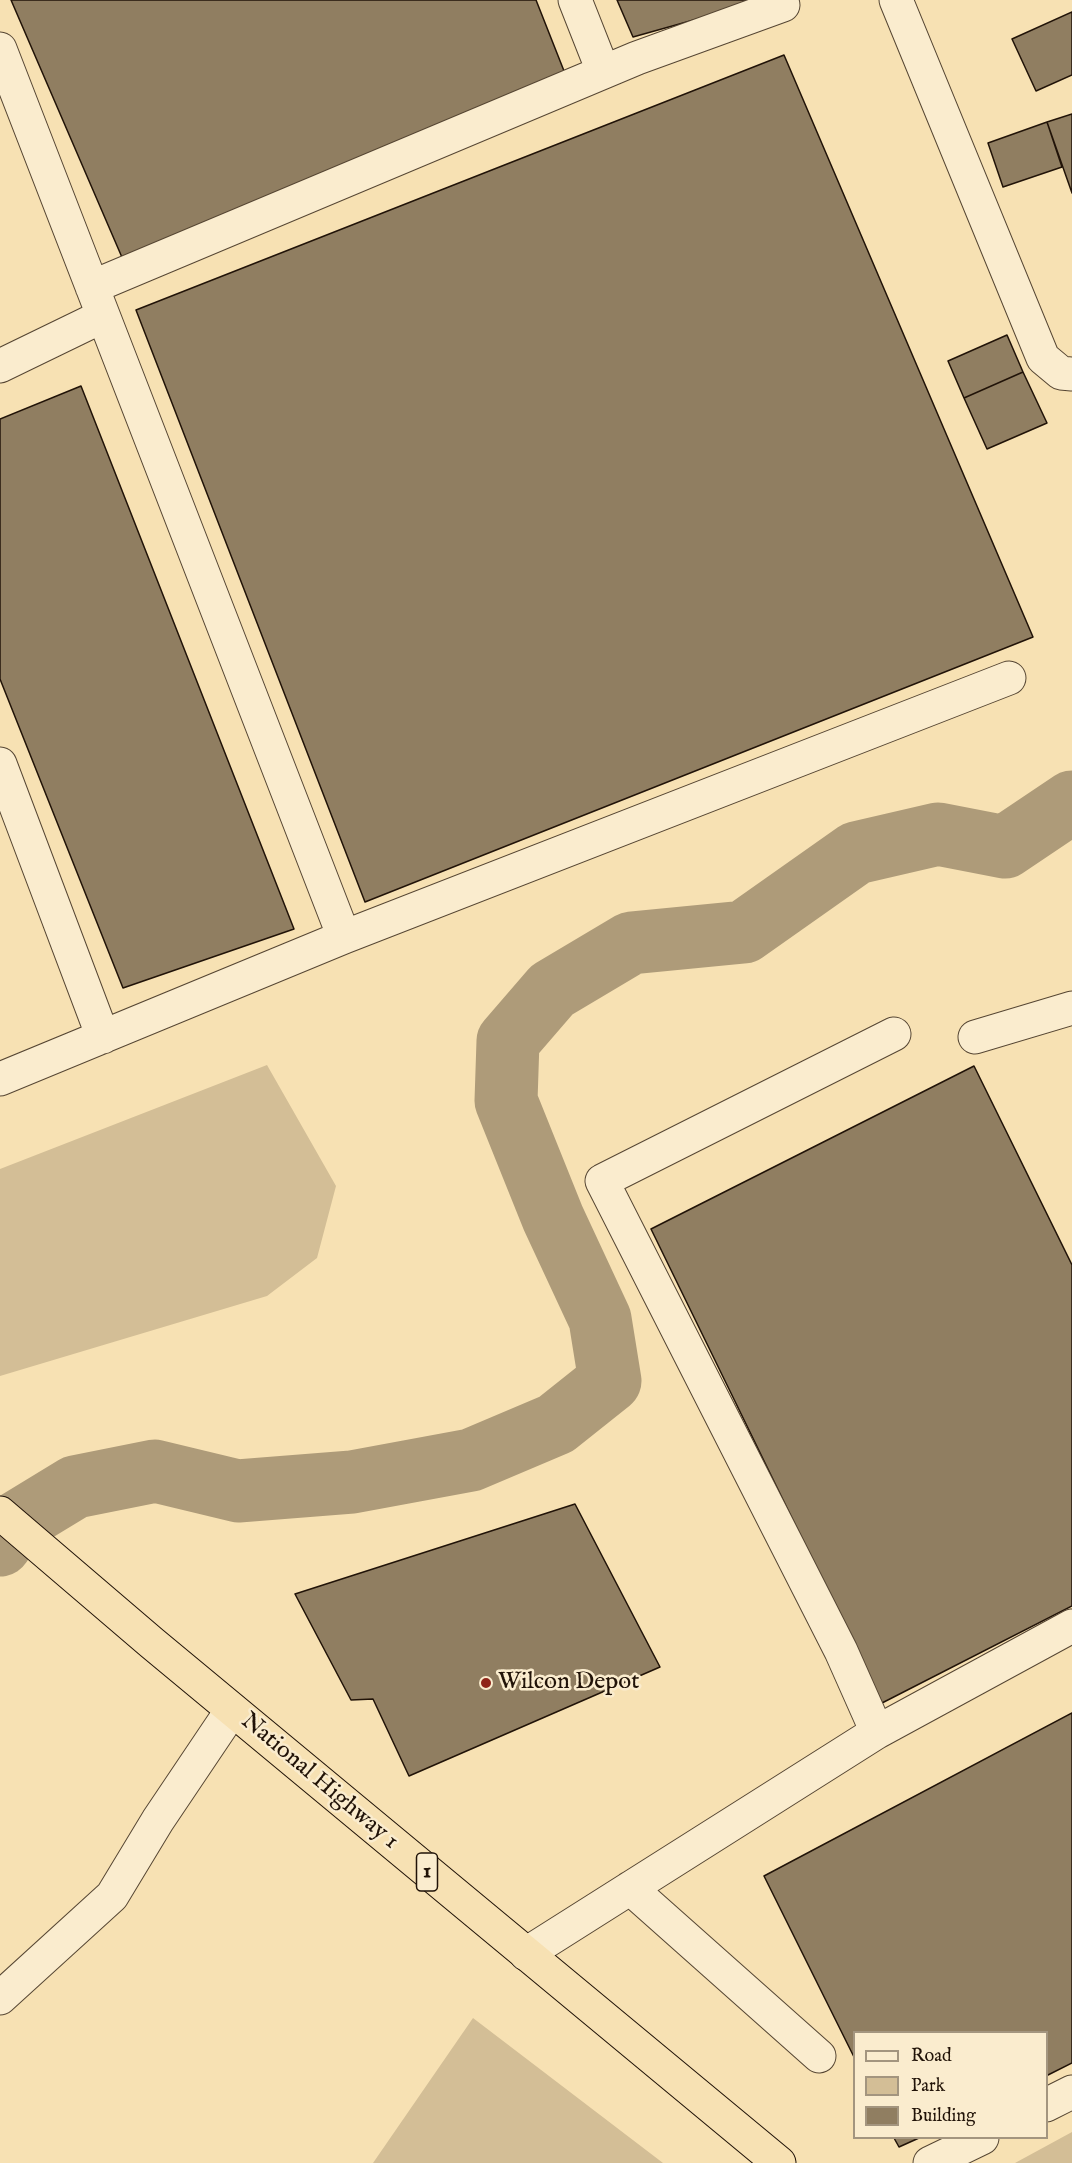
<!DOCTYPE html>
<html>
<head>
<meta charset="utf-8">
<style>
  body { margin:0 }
  #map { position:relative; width:1072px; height:2163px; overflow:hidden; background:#f7e1b3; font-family:"IM FELL English",serif }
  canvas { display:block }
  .legend { position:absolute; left:853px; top:2031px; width:195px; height:108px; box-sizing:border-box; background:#faecce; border:2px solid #a3957f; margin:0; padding:8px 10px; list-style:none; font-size:18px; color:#211308 }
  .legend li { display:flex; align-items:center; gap:12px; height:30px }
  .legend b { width:30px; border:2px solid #a3957f }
</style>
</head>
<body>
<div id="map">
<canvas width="1072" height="2163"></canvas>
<ul class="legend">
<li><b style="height:8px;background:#faecce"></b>Road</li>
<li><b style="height:16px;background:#d3be96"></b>Park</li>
<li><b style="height:16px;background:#907e61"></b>Building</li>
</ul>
</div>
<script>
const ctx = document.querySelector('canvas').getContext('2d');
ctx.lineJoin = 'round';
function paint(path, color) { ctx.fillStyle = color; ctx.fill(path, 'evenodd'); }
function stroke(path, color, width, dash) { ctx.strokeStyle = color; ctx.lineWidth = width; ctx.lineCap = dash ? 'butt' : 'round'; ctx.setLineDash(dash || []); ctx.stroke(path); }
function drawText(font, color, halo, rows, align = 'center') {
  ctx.font = font + ' "IM FELL English",serif'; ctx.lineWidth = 5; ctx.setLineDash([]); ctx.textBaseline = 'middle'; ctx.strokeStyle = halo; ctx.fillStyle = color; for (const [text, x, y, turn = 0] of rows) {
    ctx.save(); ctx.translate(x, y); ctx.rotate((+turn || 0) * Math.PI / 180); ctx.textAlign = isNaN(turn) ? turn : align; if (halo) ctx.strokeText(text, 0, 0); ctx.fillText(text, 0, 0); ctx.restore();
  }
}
const green = new Path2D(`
  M267,1065L336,1186L317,1258L267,1296L0,1376V1169Z
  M473,2018L663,2163H373Z
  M1072,2132V2163H1015Z`);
const river = new Path2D(`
  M0,1545L14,1524L75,1487L155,1471L238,1491L352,1482L471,1460L556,1424L610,1381L600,1319L553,1218L506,1101L508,1041L552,990L631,943L744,932L856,853L938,834L1005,847L1072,802`);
const building = new Path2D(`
  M11,0H536L566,76L124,262Z
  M617,0H765L633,37Z
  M1072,12V75L1036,91L1012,39Z
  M784,55L1033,637L365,902L136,310Z
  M1072,114V193L1047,122Z
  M1047,122L1062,167L1003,187L988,143Z
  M1007,335L1023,372L964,398L948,361Z
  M1023,372L1047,423L987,449L964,398Z
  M81,386L294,929L123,988L0,679V419Z
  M974,1066L1072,1265V1606L882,1703L651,1229Z
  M575,1504L660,1667L409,1776L373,1699L351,1700L295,1594Z
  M1072,1713V2063L1046,2076V2032H854V2057L764,1876Z
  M894,2138H919L899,2147Z`);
const minor = new Path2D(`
  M575,0L603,71
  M896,0L1043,358L1061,373L1072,374
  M0,49L344,937
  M92,287L637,58L783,5
  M0,366L103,316
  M0,764L103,1037
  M975,1037L1072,1008
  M0,1079L344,937L1009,678
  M877,1732L841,1651L602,1181L894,1034
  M630,1888L819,2056
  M526,1954L877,1732L1072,1626
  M0,1998L112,1896L158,1820L232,1710
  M1046,2105L1072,2092
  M930,2163L982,2138`);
const highway = new Path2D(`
  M0,1513L152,1643L779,2163`);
const markers = [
  [486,1683,6,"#8f2418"]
];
const shields = [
  [427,1872,21]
];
const shieldNames = [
  ["1",427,1872]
];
const poiNames = [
  ["Wilcon Depot",498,1683]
];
const streetNames = [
  ["National Highway 1",319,1782,40]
];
paint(green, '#d3be96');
stroke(river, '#ae9b79', 63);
paint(building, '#907e61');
stroke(building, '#211308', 1.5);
stroke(minor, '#564633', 35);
stroke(highway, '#211308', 35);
stroke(minor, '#faecce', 33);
stroke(highway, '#f7e1b3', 33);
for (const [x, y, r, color] of markers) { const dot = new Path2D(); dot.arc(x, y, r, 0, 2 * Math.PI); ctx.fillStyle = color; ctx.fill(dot); stroke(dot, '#faecce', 2); }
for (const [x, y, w] of shields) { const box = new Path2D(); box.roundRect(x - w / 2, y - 19, w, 38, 4.5); ctx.fillStyle = '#faecce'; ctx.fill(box); stroke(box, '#211308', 1.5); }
drawText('bold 22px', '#211308', null, shieldNames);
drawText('24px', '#211308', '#faecce', poiNames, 'left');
drawText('24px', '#211308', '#faecce', streetNames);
</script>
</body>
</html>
